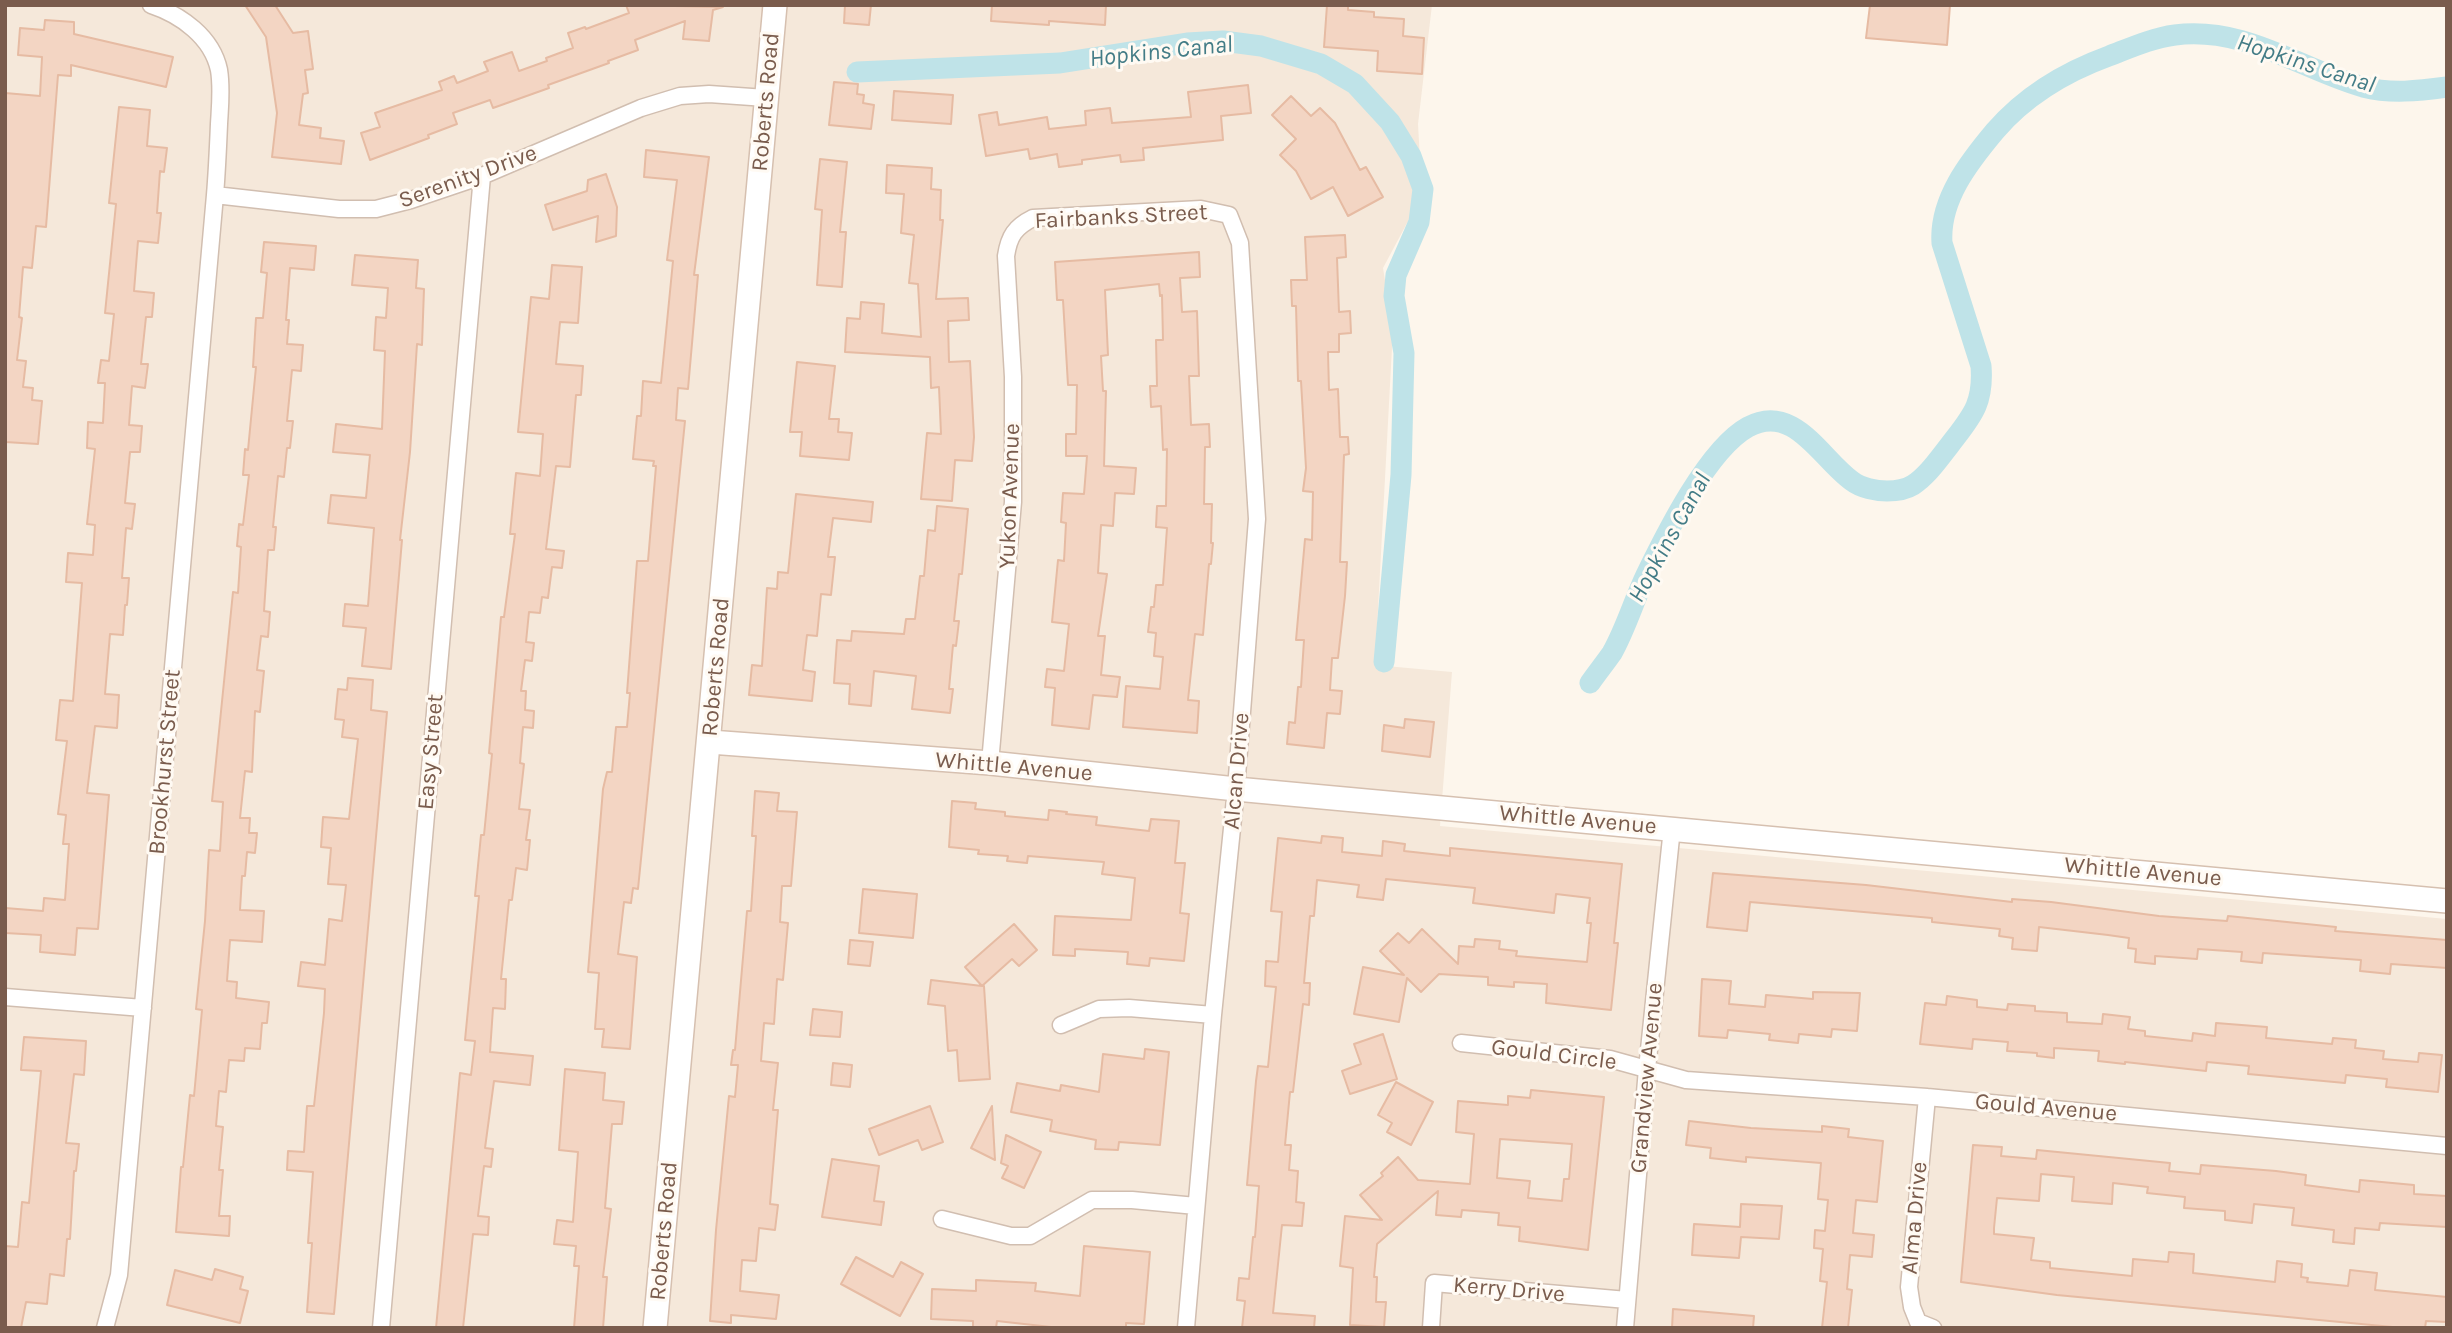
<!DOCTYPE html>
<html>
<head>
<meta charset="utf-8">
<style>
  body { margin:0 }
  #map { position:relative; width:2452px; height:1333px; overflow:hidden; background:#fdf6ec; font-family:Karla,sans-serif }
  canvas { display:block }
  .frame { position:absolute; inset:0; border:7px solid #7a5c4d; pointer-events:none }
</style>
</head>
<body>
<div id="map">
<canvas width="2452" height="1333"></canvas>
<div class="frame"></div>
</div>
<script>
const ctx = document.querySelector('canvas').getContext('2d');
ctx.lineJoin = 'round';
function paint(path, color) { ctx.fillStyle = color; ctx.fill(path, 'evenodd'); }
function stroke(path, color, width, dash) { ctx.strokeStyle = color; ctx.lineWidth = width; ctx.lineCap = dash ? 'butt' : 'round'; ctx.setLineDash(dash || []); ctx.stroke(path); }
function drawText(font, color, halo, rows, align = 'center') {
  ctx.font = font + ' Karla,sans-serif'; ctx.lineWidth = 6; ctx.setLineDash([]); ctx.textBaseline = 'middle'; ctx.strokeStyle = halo; ctx.fillStyle = color; for (const [text, x, y, turn = 0] of rows) {
    ctx.save(); ctx.translate(x, y); ctx.rotate((+turn || 0) * Math.PI / 180); ctx.textAlign = isNaN(turn) ? turn : align; if (halo) ctx.strokeText(text, 0, 0); ctx.fillText(text, 0, 0); ctx.restore();
  }
}
const residential = new Path2D(`
  M5,5H1432L1418,124L1422,195L1383,268L1393,329L1375,665L1452,672L1440,826L2447,919V1328H5Z`);
const canal = new Path2D(`
  M857,72L1060,63L1187,43L1223,41L1261,46L1321,64L1355,84L1390,122L1411,156L1423,189L1419,222L1396,275L1394,296L1404,353L1401,475L1384,662
  M1590,683C1597,673 1605,663 1612,653C1626,628 1634,600 1646,575C1666,534 1708,449 1748,427C1794,402 1821,459 1852,481C1861,488 1876,491 1887,491C1896,491 1905,490 1913,485C1927,476 1938,460 1949,446C1971,417 1984,405 1981,366L1942,243C1939,200 1969,162 1995,131C2026,95 2065,72 2109,56C2130,48 2152,38 2175,35C2245,26 2300,69 2363,87C2391,94 2418,91 2447,87`);
const building = new Path2D(`
  M245,5H275L293,33L308,31L313,69L305,70L308,93L303,94L299,125L321,128L320,138L344,141L341,164L272,157L277,113L266,37Z
  M626,5L723,7L713,10L709,41L683,39L685,21L635,40L638,50L608,61L609,63L548,85L549,88L493,108L490,100L453,113L457,124L428,135L429,138L370,160L361,133L380,127L375,113L442,90L439,82L454,76L457,83L488,71L484,62L512,52L519,71L547,61L546,58L573,48L568,33L585,27L586,29L629,13Z
  M845,5H871L869,25L844,23Z
  M992,5H1106L1105,25L1049,21V25L991,21Z
  M1327,5H1348V10L1374,12V17L1404,19L1403,36L1424,38L1422,74L1377,71L1378,51L1324,47Z
  M1870,5H1950L1947,45L1866,38Z
  M45,20L74,22V34L173,57L166,87L71,65V76L58,75L46,227L36,226L32,268L23,267L19,317L22,318L17,360L26,361L23,387L33,388L32,400L42,401L38,444L5,442V93L40,96L42,57L18,55L20,28L44,30Z
  M834,82L858,84L857,94L864,95L863,103L874,105L871,129L829,125Z
  M1248,85L1251,113L1221,116L1223,140L1143,148L1144,160L1121,162L1120,155L1082,160V164L1059,167L1057,154L1030,159L1028,149L986,156L979,115L997,112L999,125L1047,117L1049,129L1086,125L1085,111L1110,108L1112,123L1191,117L1188,92Z
  M894,91L953,95L951,124L892,120Z
  M1291,96L1311,116L1320,108L1335,123L1360,170L1366,167L1383,197L1348,216L1333,187L1311,199L1296,171L1280,155L1296,139L1272,115Z
  M119,107L150,110L147,146L167,148L164,172L160,171L157,213H161L158,243L138,241L134,291L154,293L152,317H146L141,364H148L145,388L132,386L129,425L142,426L140,452H130L125,503L135,504L132,529L126,528L122,578H129L127,605H125L123,635L110,634L105,694L119,695L117,728L95,726L87,793L109,795L98,929L77,928L75,955L40,952L41,935L5,933V908L43,911L44,898L65,900L69,844H63L66,815L58,814L67,741L56,740L60,700L73,701L82,583L66,582L68,553L93,555L95,525L87,524L95,449L87,448L88,422L103,423L105,383H98L101,360L109,361L114,314L105,313L116,204L109,203Z
  M646,150L709,157L694,275H698L688,389L678,388L676,420L685,421L638,889L633,888L631,903L624,902L618,954L637,957L630,1049L602,1047L604,1029H595L599,973L588,972L603,789L607,772H612L616,727H627L630,693H627L637,561H648L656,466H653L654,461L633,459L637,416H641L643,381L661,383L673,261L667,260L677,180L644,177Z
  M820,159L847,162L840,232H846L842,287L817,285L822,210L815,209Z
  M887,165L932,168L931,189L941,190L940,220H943L936,299L968,298L969,320L948,321L949,362L970,361L974,437L972,461L955,460L952,501L921,499L927,433L941,434L939,387L931,388L930,357L845,352L847,318L860,319L861,302L884,304L882,333L921,337L918,284L909,283L914,235L901,233L904,194L886,193Z
  M606,174L617,207L616,236L596,242L598,216L553,230L545,205L587,191L588,180Z
  M1345,235L1346,257L1337,258L1339,312L1350,311L1351,333L1339,334V352H1328L1329,390L1338,389L1340,437H1348L1349,454L1344,455L1340,562H1347L1345,596L1338,658H1332L1330,690L1342,691L1340,714L1327,713L1324,748L1287,744L1289,722L1295,723L1298,687H1301L1304,640H1296L1305,539L1312,540L1313,492L1303,491L1306,468L1301,381H1298L1296,306H1292L1291,280H1307L1305,237Z
  M264,242L316,246L314,270L290,268L286,320H289L287,344L303,345L301,371L292,370L287,421H293L290,448H287L284,477L278,476L273,527H276L274,550H268L264,611L270,612L268,637L261,636L257,670L264,671L260,712L255,711L252,772L245,771L240,818H250L249,833H257L255,853L247,852L245,876H242L240,910L264,911L262,942L230,940L227,981L237,982L236,998L269,1002L267,1023H262L260,1049L245,1048L244,1061L229,1060L226,1092L219,1091L216,1126L223,1127L219,1170H223L219,1216H230L229,1236L176,1232L181,1167H183L190,1095L194,1096L202,1010L196,1009L205,921L209,850L220,851L223,802L212,801L233,592L238,593L241,547L237,546L239,524L243,525L249,475H243L245,449L248,450L256,367H253L256,318H263L267,273L261,272Z
  M1199,252L1200,277L1180,278L1182,312L1197,311L1199,376H1189L1191,425L1209,424L1210,447H1205L1204,504H1212L1211,543H1213L1211,564H1209L1203,635L1195,634L1188,700L1199,701L1197,733L1123,727L1126,686L1160,689L1163,657L1154,656L1156,633L1148,632L1151,607H1154L1156,585H1163L1167,528L1156,527L1157,506H1166L1167,449L1163,450L1161,406L1151,407L1150,386H1157L1156,340H1163L1162,295L1160,296L1159,284L1105,290L1108,355L1101,356L1103,391H1106L1104,466L1136,468L1134,494L1115,493L1113,526L1101,525L1098,573L1107,574L1098,636H1105L1101,675L1120,677L1117,697L1093,695L1089,729L1052,725L1055,688L1045,687L1047,669L1064,671L1069,624L1052,622L1058,560L1064,561L1066,523L1061,522L1063,493L1084,494L1087,456H1066V434H1076L1077,385H1068L1063,300H1057L1055,262Z
  M355,255L418,260L416,288L424,289L422,345L417,344L410,452L400,540H402L391,669L362,666L366,628L343,626L345,604L368,606L374,528L328,523L331,495L366,498L370,455L333,452L336,424L382,429L385,351L374,350L376,317L386,318L388,288L352,285Z
  M552,265L582,267L578,323L560,322L556,364L583,366L581,395H576L570,467L556,466L546,549L564,551L562,568L552,567L548,598L542,597L540,613L529,612L526,642L534,643L532,661L525,660L521,691H526L525,710L534,711L533,728L523,727L520,763L524,764L519,809L530,810L526,840H530L527,870L516,868L512,900H509L501,979H506L505,1009L493,1008L490,1052L533,1056L530,1085L494,1081L485,1148L493,1149L491,1167L484,1166L478,1216L489,1217L488,1235L473,1234L463,1328H436L460,1073L471,1075L475,1041L465,1040L479,896H475L481,835H484L492,754L489,753L501,617H504L515,534H510L516,473L540,476L543,434L518,432L531,297L549,299Z
  M797,362L835,366L829,419H839L838,432L852,433L849,460L800,456L802,432H790Z
  M796,494L873,502L871,522L833,518L828,557H835L831,595L821,594L817,636L807,635L803,670L815,672L812,701L749,695L752,665L762,666L767,588L777,589L778,572L788,573Z
  M937,506L968,509L962,574H959L954,621H959L956,646L953,645L949,689H953L950,713L912,709L916,676L874,671L871,706L849,704L850,684L834,683L837,640L851,641L852,631L904,634L906,619H915L920,576H924L928,530L935,531Z
  M348,678L373,680L371,710L387,712L334,1314L307,1312L312,1243H308L313,1172L287,1170L288,1151L304,1152L307,1106H314L324,1013L325,989L298,986L301,962L325,965L329,919L342,921L346,885L328,884L331,848L321,847L323,817L349,819L358,739L342,737L344,720L335,719L338,689L347,690Z
  M1405,719L1434,722L1430,757L1382,751L1384,725L1404,728Z
  M755,791L779,793L777,811L797,812L791,886H782L780,922L788,923L783,980L777,979L774,1024L764,1023L761,1061L778,1063L773,1110H778L770,1204L778,1205L775,1230L759,1228L756,1261L742,1260L740,1291L779,1295L776,1319L731,1315V1323L710,1321L716,1230L729,1096L735,1097L738,1065H731L733,1050H735L747,911H751L756,836H752Z
  M952,801L976,803L975,809L1005,812V816L1048,820L1049,810L1067,812L1066,814L1097,817L1096,825L1149,831L1151,819L1179,821L1175,863H1185L1180,913L1189,914L1184,961L1150,958L1149,966L1127,964L1128,952L1075,949V956L1053,955L1055,916L1131,920L1135,878L1102,874L1104,862L1028,856L1027,863L1007,861L1008,856L978,854L979,850L949,847Z
  M1322,836L1343,838L1342,852L1382,856L1383,841L1405,844L1404,851L1450,856V848L1622,864L1614,943H1618L1611,1010L1546,1003L1547,984L1514,982V987L1488,985V977L1439,974L1421,992L1407,978L1399,1022L1354,1014L1363,967L1404,975L1380,951L1398,933L1409,943L1422,929L1458,964L1459,946L1474,947L1475,939L1500,941L1499,949L1517,951L1516,956L1587,962L1591,923H1587L1590,898L1556,894L1554,913L1473,903L1475,888L1386,879L1383,900L1357,897L1359,885L1317,880L1314,916H1310L1304,983H1310L1309,1005L1303,1004L1293,1092H1290L1285,1145H1291L1289,1170L1298,1171L1296,1202L1304,1203L1302,1226L1282,1225L1273,1313L1315,1316L1314,1328H1242L1245,1301L1237,1300L1239,1278L1249,1279L1253,1237H1255L1259,1186L1247,1185L1256,1081L1258,1066L1268,1067L1276,987L1265,986L1266,961L1278,962L1282,912L1271,911L1278,838L1321,843Z
  M1713,873L1866,885L2012,902V899L2051,902L2159,916L2227,921L2228,916L2336,927L2335,931L2447,940V968L2391,964L2390,974L2360,971L2361,960L2263,953L2262,963L2241,961L2242,952L2198,949L2197,959L2155,956V964L2135,962L2136,949L2128,948L2129,938L2108,935L2039,927L2037,951L2012,949L2013,938L1999,936L2000,929L1932,922V918L1750,902L1747,931L1707,927Z
  M863,889L917,894L913,938L859,933Z
  M1014,924L1037,950L1019,966L1012,959L982,986H984L990,1079L959,1081L957,1050L948,1051L945,1006L928,1004L931,980L982,986L965,967Z
  M850,940L873,942L870,966L848,964Z
  M1702,979L1731,981L1729,1004L1765,1007L1766,995L1813,999V992L1860,993L1857,1031L1832,1029L1831,1037L1799,1034L1798,1043L1769,1040L1770,1034L1728,1030L1727,1038L1699,1036Z
  M1947,996L1977,1000V1007L2007,1010L2008,1004L2035,1006V1011L2067,1013V1022L2102,1024L2103,1014L2130,1017L2128,1029L2145,1031V1036L2192,1041L2193,1033L2215,1036L2216,1023L2267,1027L2266,1038L2332,1044L2333,1038L2356,1040L2355,1048L2384,1051L2383,1059L2418,1062L2419,1053L2442,1055L2438,1092L2386,1087L2387,1079L2346,1075L2345,1083L2248,1074L2249,1066L2207,1062L2206,1071L2125,1062V1064L2098,1061L2099,1051L2054,1048V1058L2037,1056V1053L2007,1051L2008,1042L1973,1039L1972,1049L1920,1044L1925,1003L1946,1005Z
  M813,1009L842,1012L840,1037L810,1035Z
  M1383,1034L1397,1079L1350,1094L1342,1071L1361,1064L1354,1044Z
  M24,1037L86,1041L84,1075L74,1074L66,1143L79,1144L76,1171H74L70,1239H67L64,1276L50,1274L47,1304L26,1302L21,1328H5V1246L18,1247L22,1202L29,1203L41,1071L21,1070Z
  M1145,1049L1169,1052L1160,1145L1119,1142L1118,1150L1095,1149L1096,1140L1050,1131L1052,1120L1011,1112L1017,1083L1060,1091L1061,1085L1099,1092L1103,1054L1144,1059Z
  M833,1063L852,1065L850,1087L831,1085Z
  M565,1069L605,1073L603,1100L624,1102L622,1124H612L605,1208L611,1209L603,1277H607L603,1328H574L579,1266H574L576,1246L554,1244L557,1220L573,1222L578,1152L559,1150Z
  M1396,1082L1433,1102L1411,1145L1387,1132L1392,1123L1378,1115Z
  M1531,1090L1604,1097L1588,1250L1519,1241L1520,1227L1498,1225L1499,1213L1462,1210L1461,1217L1436,1215L1438,1191L1377,1244L1374,1277H1377L1376,1302H1386L1384,1327L1350,1325L1353,1268L1340,1266L1345,1216L1382,1220L1360,1195L1383,1176L1381,1173L1398,1157L1418,1180L1470,1184L1474,1134L1456,1132L1458,1101L1508,1105V1096L1530,1098ZM1500,1139L1572,1144L1569,1179H1564L1562,1201L1528,1198L1530,1181L1497,1178Z
  M930,1106L943,1142L922,1150L918,1140L879,1155L869,1129Z
  M992,1106L995,1160L971,1148Z
  M1689,1121L1751,1128L1822,1132V1126L1849,1129L1848,1137L1883,1141L1877,1202L1856,1200L1853,1233L1874,1235L1872,1257L1850,1255L1847,1289L1852,1290L1848,1328H1822L1827,1282L1820,1281L1823,1249L1814,1248L1815,1230L1825,1231L1828,1200L1818,1199L1821,1163L1746,1157V1162L1710,1158L1711,1148L1686,1145Z
  M1006,1135L1041,1152L1024,1188L1002,1178L1008,1166L1001,1163Z
  M1973,1145L2002,1147L2001,1156L2036,1159L2037,1150L2170,1163L2169,1171L2200,1174L2201,1165L2276,1171L2306,1175L2305,1185L2359,1192L2360,1180L2414,1185V1194L2447,1196V1227L2380,1223L2379,1230L2355,1228L2354,1244L2333,1242L2334,1230L2292,1225L2294,1208L2254,1204L2252,1223L2225,1220V1211L2184,1208L2185,1197L2147,1193L2148,1187L2113,1183L2112,1204L2072,1201L2074,1177L2041,1174L2039,1201L1997,1198L1994,1228V1234L2034,1238L2031,1260L2050,1262V1268L2132,1276L2133,1259L2168,1262L2169,1252L2194,1254L2193,1273L2239,1278L2275,1282L2277,1261L2302,1264L2301,1277L2308,1278L2307,1282L2348,1286L2350,1270L2377,1273L2375,1290L2447,1297V1322L2426,1321L2425,1328H2403L2057,1295L1961,1282Z
  M832,1159L879,1166L874,1201L884,1202L881,1225L822,1217Z
  M1741,1204L1782,1206L1779,1239L1741,1237L1739,1258L1692,1255L1694,1224L1740,1227Z
  M1084,1246L1150,1252L1144,1324L1126,1323V1328H1060L997,1321L996,1328H973V1321L931,1319L932,1289L976,1291V1280L1036,1283L1035,1291L1080,1296Z
  M856,1257L893,1277L901,1262L923,1274L900,1316L841,1284Z
  M215,1269L243,1277L240,1289L248,1291L240,1323L167,1305L175,1270L212,1280Z
  M1673,1309L1754,1316L1753,1328H1672Z`);
const street = new Path2D(`
  M215,195L339,209H376L411,200L482,176L641,108L680,96L709,94L766,98
  M990,763L1013,502V377L1006,256C1009,236 1015,227 1033,218L1201,209L1229,215L1240,243L1257,519L1236,789L1213,1015L1186,1328
  M5,997L143,1008
  M1061,1025L1099,1009L1129,1008L1213,1015
  M1461,1043L1610,1059L1686,1080L1927,1097L2447,1146
  M1927,1097L1909,1287L1912,1307L1918,1322L1933,1328
  M942,1219L1011,1236H1030L1092,1200H1132L1196,1206
  M105,1328L119,1275L215,195C217,171 218,148 219,124C220,106 222,88 219,70C212,37 181,15 151,5
  M381,1328L482,176
  M1431,1328L1434,1283L1627,1300
  M1625,1328L1647,1069L1672,828`);
const secondary = new Path2D(`
  M710,742L990,763L1236,789L2447,901
  M655,1328L775,5`);
const streetNames = [
  ["Roberts Road",766,102,-85],
  ["Serenity Drive",468,177,-20],
  ["Fairbanks Street",1121,217,-3],
  ["Yukon Avenue",1010,496,-88],
  ["Roberts Road",716,667,-85],
  ["Easy Street",431,752,-85],
  ["Brookhurst Street",165,762,-85],
  ["Whittle Avenue",1014,767,5],
  ["Alcan Drive",1237,771,-85],
  ["Whittle Avenue",1578,820,5],
  ["Whittle Avenue",2143,872,5],
  ["Gould Circle",1554,1055,7],
  ["Grandview Avenue",1647,1078,-85],
  ["Gould Avenue",2046,1108,5],
  ["Alma Drive",1915,1218,-85],
  ["Roberts Road",664,1231,-85],
  ["Kerry Drive",1509,1290,5]
];
const waterNames = [
  ["Hopkins Canal",1161,52,-6],
  ["Hopkins Canal",2306,64,18],
  ["Hopkins Canal",1670,538,-61]
];
paint(residential, '#f5e8da');
stroke(canal, '#bfe3e8', 21);
paint(building, '#f3d5c3');
stroke(building, '#e6bba3', 2);
stroke(street, '#d1beb0', 19);
stroke(secondary, '#d6c0b0', 26);
stroke(street, '#fff', 16);
stroke(secondary, '#fff', 23);
drawText('23px', '#7a5c4d', '#fffaf3', streetNames);
drawText('italic 24px', '#437c86', '#fffaf3', waterNames);
</script>
</body>
</html>
